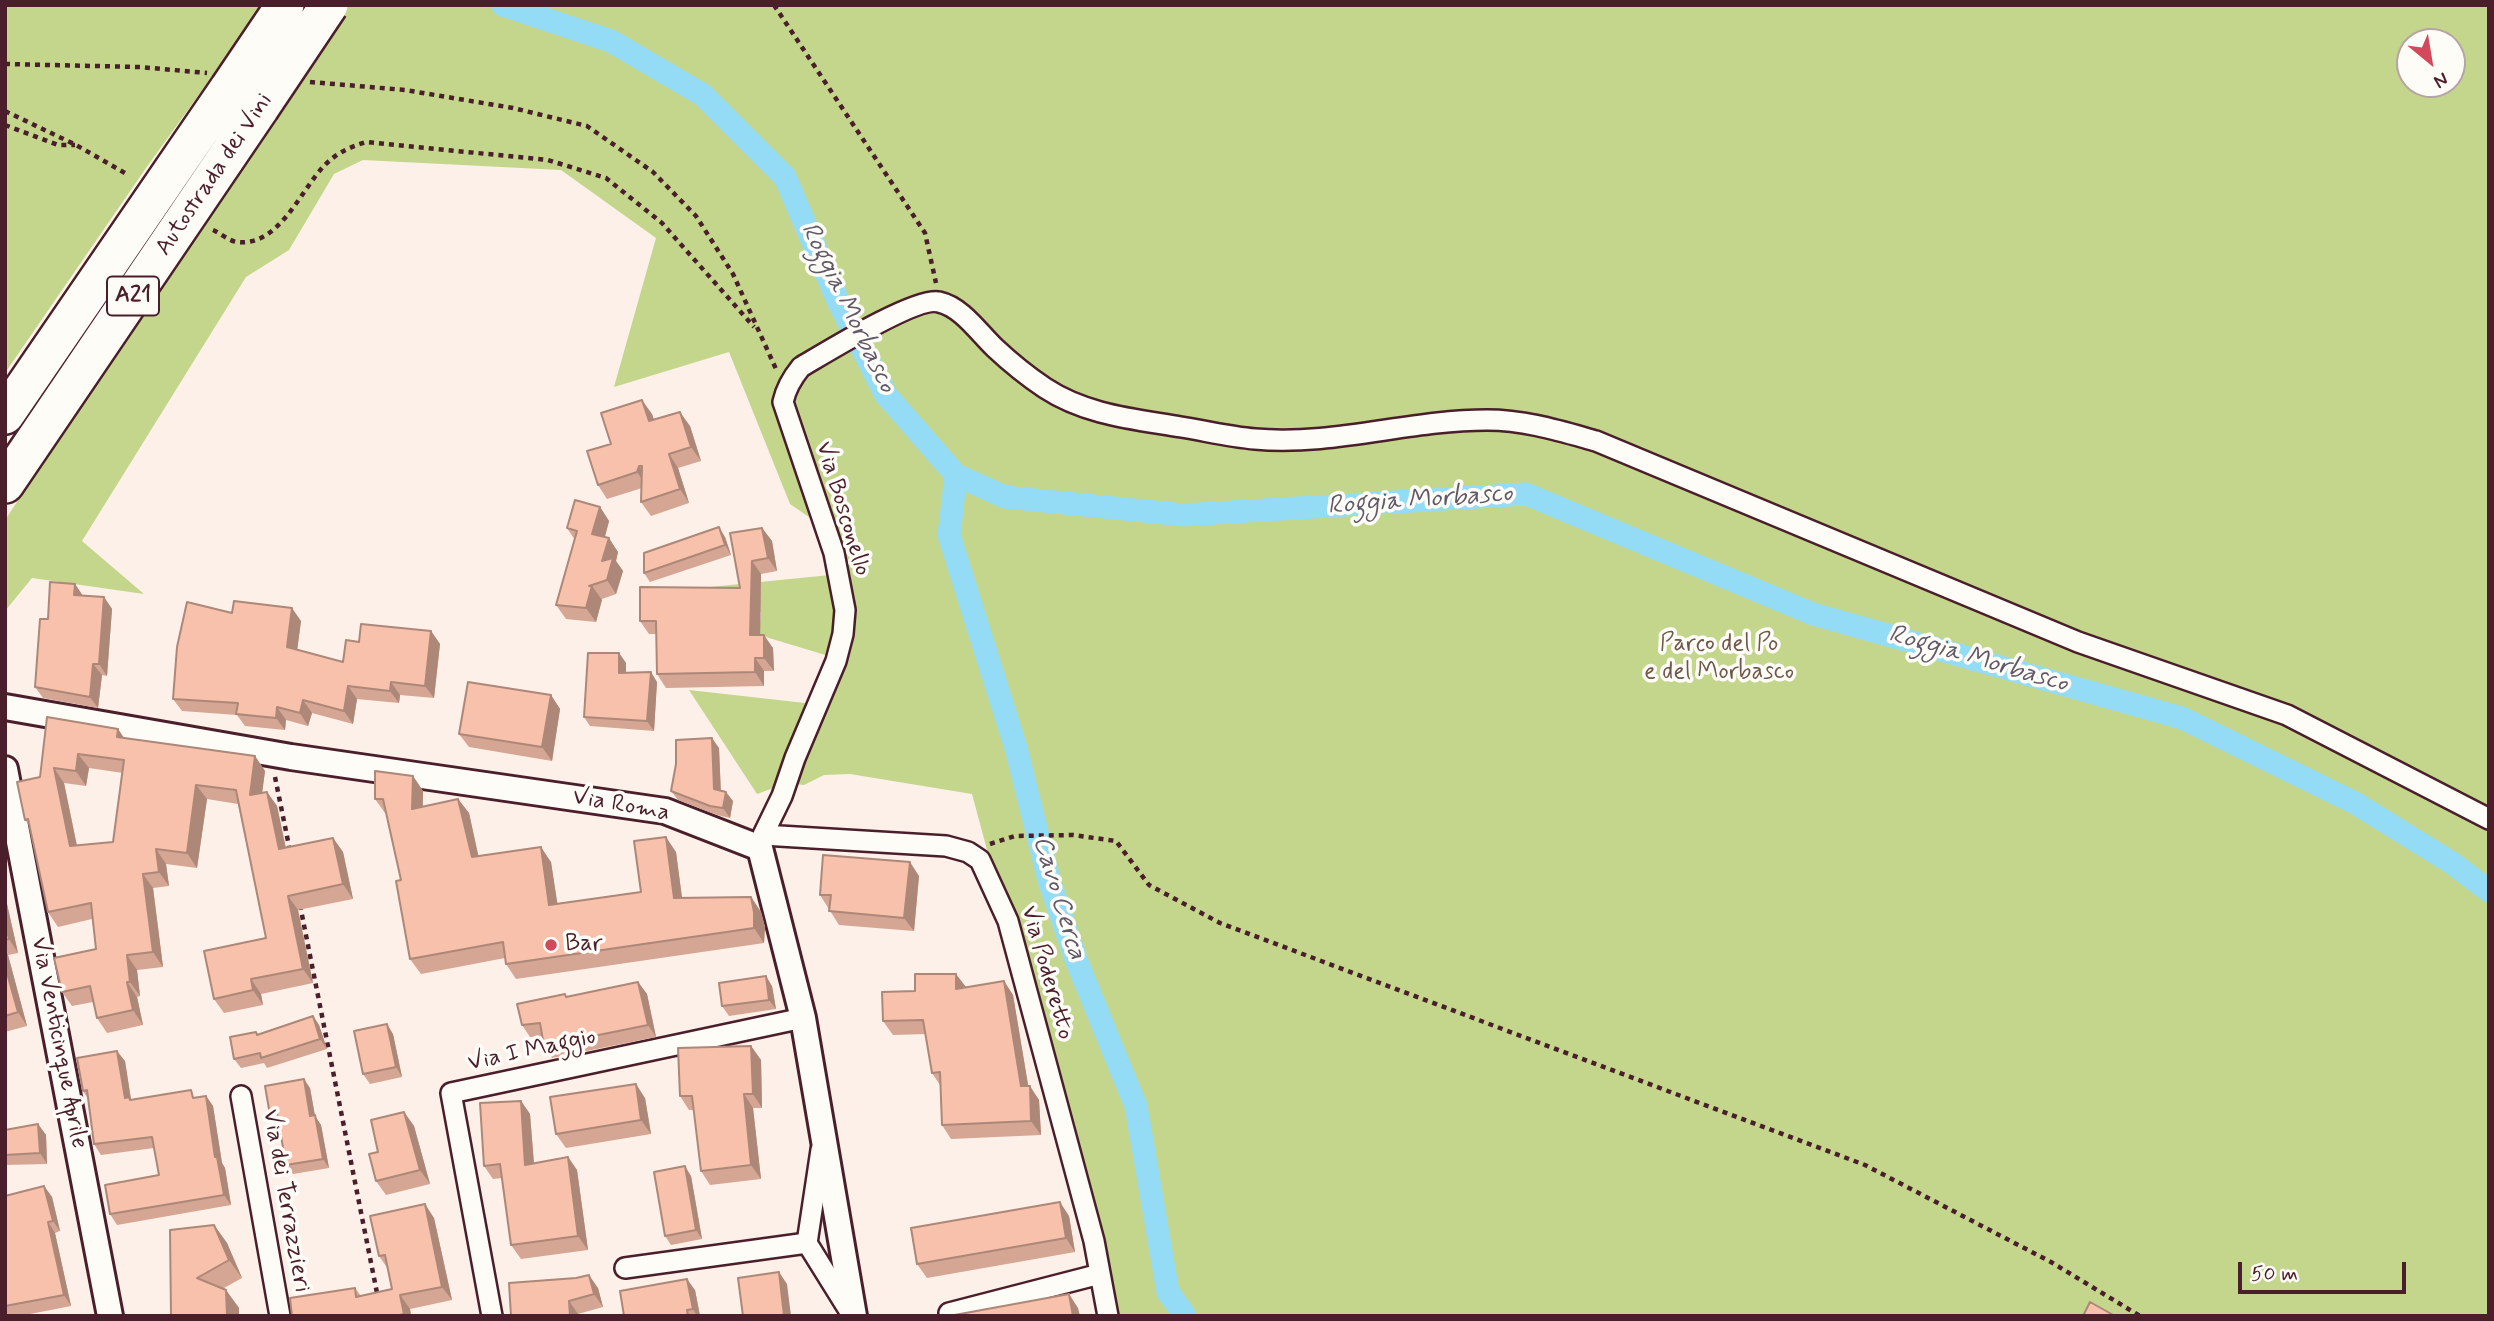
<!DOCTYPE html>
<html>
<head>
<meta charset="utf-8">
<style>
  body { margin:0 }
  #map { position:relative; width:2494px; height:1321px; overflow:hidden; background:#fcf0e8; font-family:Mynerve,sans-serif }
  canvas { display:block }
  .frame { position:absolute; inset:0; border:7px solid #4a1f2b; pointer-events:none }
  .north { position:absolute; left:2396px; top:28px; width:70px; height:70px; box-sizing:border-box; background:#fdfcf7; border:2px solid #b5a4a5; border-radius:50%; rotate:150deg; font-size:19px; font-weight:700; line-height:28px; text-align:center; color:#4a1f2b }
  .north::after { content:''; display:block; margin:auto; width:24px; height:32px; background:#d1495b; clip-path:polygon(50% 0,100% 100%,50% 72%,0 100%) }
  .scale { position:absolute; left:2238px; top:1262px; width:168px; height:32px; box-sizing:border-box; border:4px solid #4a1f2b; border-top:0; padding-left:9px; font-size:21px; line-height:24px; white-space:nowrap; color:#4a1f2b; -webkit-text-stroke:5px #fdfcf7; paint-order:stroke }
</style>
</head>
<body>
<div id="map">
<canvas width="2494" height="1321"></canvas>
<div class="frame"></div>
<div class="north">N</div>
<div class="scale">50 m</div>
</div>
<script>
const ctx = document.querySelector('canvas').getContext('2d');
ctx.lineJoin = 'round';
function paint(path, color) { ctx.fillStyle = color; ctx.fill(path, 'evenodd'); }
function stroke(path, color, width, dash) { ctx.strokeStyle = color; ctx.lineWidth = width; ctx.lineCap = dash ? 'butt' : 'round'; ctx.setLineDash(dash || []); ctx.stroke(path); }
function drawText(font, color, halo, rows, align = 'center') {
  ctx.font = font + ' Mynerve,sans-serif'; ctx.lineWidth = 7; ctx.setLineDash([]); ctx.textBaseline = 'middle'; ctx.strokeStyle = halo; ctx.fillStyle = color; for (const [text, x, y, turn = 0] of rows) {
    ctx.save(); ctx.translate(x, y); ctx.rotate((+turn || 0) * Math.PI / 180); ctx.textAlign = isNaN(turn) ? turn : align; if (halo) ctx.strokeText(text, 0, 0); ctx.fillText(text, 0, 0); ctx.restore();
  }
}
const green = new Path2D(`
  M5,5H2489V1316H1097L1087,1222L972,794L850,774L824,775L804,785L787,783L757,794L689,690L814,704L832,657L759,635L761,612L680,597V590L840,574L822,526L790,504L729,352L614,387L656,238L561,170L363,160L334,174L289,250L246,277L82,541L144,594L32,578L5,611V520L319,47L242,35L146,168L5,373ZM2410,42H2452V84H2410Z`);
const canal = new Path2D(`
  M503,5L611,41L703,95L785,177L839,303L886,395L956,475L1005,497L1184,515L1526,494L1813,614L2182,718L2355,803L2452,863L2489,891
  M956,475L949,535L1016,748L1049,880L1077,962L1136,1106L1168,1292L1185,1316`);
const path = new Path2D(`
  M774,5L925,233L936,283
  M5,64L140,67L207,73
  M310,82L405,90L513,108L587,126L653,172L696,216L733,274L776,369
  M5,111L76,145L125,173
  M5,125L58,145H75
  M213,230C220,233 229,241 237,242C279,247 300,191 324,166C336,153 350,147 366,142L548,160L606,178L662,223L754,327
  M275,777L290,851
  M990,844L1015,836L1073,835L1116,841L1149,885L1220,923L1865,1165L2051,1262L2140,1316
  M300,905L378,1298`);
const minor = new Path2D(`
  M763,835L946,846L968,852L980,860L1008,921L1094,1241L1108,1316
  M760,848L763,835L782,796L795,758L836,661L843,634L845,610L834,553L783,402C786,388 792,378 801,367C825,353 917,296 939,302C962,307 979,333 995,348C1011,363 1027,376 1045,388C1086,415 1134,419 1181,427C1206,431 1230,437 1255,439C1333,446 1409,420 1487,420C1525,420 1560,431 1596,441L2078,642L2287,715L2489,819
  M241,1096L280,1316
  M807,1243L821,1150
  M625,1268L807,1243L850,1312
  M949,1313L1100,1274
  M492,1316L451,1093L803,1018`);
const tertiary = new Path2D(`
  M5,707L291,757L665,811L760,848L803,1018L854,1316
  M5,769L110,1316`);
const motorway = new Path2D(`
  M5,415L229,88
  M5,484L260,108`);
const motorwayBridge = new Path2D(`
  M229,88L285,5
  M260,108L329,5`);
const wall = new Path2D(`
  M652,414L654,420L690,426L701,461L678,468L689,503L651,516L641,502L642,488L607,499L598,485L611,444Z
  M600,507L609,521L605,537L618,552L616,561L623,571L616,594L602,599L596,622L566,619L556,605L575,540L567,528Z
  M762,528L772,541L777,571L761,574L760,635L773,648L774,671H764V686L666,688L657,674L656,634H649L640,621L740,588Z
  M725,537L731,555L650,582L644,573Z
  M75,584L83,596L104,597L112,609L107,676L102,675L98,708L43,698L35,687L48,619Z
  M232,613L301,621L297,650L343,662L359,642L431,631L440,644L434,698L400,695L399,703L357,699L353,724L312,713L308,726L286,720L285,730L245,726L237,715L182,711L173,699Z
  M619,653L626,663V673L657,682L654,731L590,726L584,717Z
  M551,695L560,709L552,761L469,747L459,734Z
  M118,729L124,738L255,756L265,771L262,792H267L277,806L286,848L333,838L343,852L353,899L298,910L313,983L261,994L263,1005L224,1013L214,999L266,938L238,804L207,799L197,868L166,864L169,886L153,888L163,967L137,970L140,996L137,997L143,1025L107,1033L97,1018L93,1002L72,1006L62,992L96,949L92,919L58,927L48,912L30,826L25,820L40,777ZM89,768L123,773L113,842L77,846L64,783L86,786Z
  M719,748L721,791L733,801L730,818L717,815L678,800L671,791Z
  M413,776L423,791V807L458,799L469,813L478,856L551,862L557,904L641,892L676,852L682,898L751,897L761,912L765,927L764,943L516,979L506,964L505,958L421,974L410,959L401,880L386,813H385L375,799Z
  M919,876L914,931L839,925L820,895Z
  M5,901L7,904L18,953L8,955L27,1026L5,1032Z
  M1004,981L1013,995L1028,1086L1039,1100L1041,1135L951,1139L942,1125L940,1085L932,1073L926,1034L893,1035L883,1021L915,991L966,988Z
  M638,982L647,994L656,1037L552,1058L544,1046L542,1036L530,1037L522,1025L567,997Z
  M772,986L776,1009L729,1016L722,1006Z
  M313,1016L319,1025L327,1049L267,1068L264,1063L241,1068L234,1059L258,1034Z
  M393,1034L402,1077L370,1084L363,1074Z
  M751,1046L761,1060L762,1108H753L761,1179L710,1185L701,1171L694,1110H689L680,1096Z
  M125,1061L131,1099L196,1097L206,1096L213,1106L222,1163L225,1168L231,1205L117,1225L110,1214L159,1175L154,1148L101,1155L94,1144L89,1100L83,1091Z
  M310,1088L315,1116L321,1125L329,1168L293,1174L286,1165L279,1124H277L270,1115Z
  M645,1098L651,1134L566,1148L556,1134Z
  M521,1101L530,1114L534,1163L568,1157L577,1170L588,1250L521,1259L511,1245L502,1178L493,1179L484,1166Z
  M404,1112L414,1126L430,1184L386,1195L376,1181L378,1152Z
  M38,1124L46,1135L47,1164L5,1165V1130Z
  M691,1176L702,1239L671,1245L665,1236Z
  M44,1186L52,1197L60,1231L55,1233L71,1306L20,1316H5V1196Z
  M1069,1216L1075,1252L927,1278L917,1264Z
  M434,1218L452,1300L410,1309L411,1316H292L355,1288L361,1296L392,1289L388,1269L379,1256Z
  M214,1225L227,1243L242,1278L224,1288L239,1308L171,1316Z
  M598,1288L603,1307L578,1314L511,1316Z
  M695,1290L700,1316H624Z`);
const shadedWall = new Path2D(`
  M642,400L652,414L659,435L649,421Z
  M680,412L690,426L701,461L691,447Z
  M669,454L678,468L689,503L680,489Z
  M639,466L649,480L647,486L637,472Z
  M600,507L609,521L602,547L592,534Z
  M719,527L725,537L731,555L725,545Z
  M762,528L772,541L777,571L768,558Z
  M609,538L618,552L616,561L623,571L616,594L607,580L602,561Z
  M752,561L761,574L760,649L750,635Z
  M75,584L83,596L74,595Z
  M592,586L602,600L596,622L586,608Z
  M104,597L112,609L107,676L99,664Z
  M292,608L301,621L296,659L287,647Z
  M431,631L440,644L434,698L425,686Z
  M764,635L773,648L774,671L764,658Z
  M619,653L626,663V682L619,673Z
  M755,658L764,671V686L755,672Z
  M93,664L102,675L98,708L90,697Z
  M651,672L657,682L654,731L647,721Z
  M391,682L400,695L399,703L390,691Z
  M348,686L357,699L353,724L344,711Z
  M551,695L560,709L552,761L542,747Z
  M303,700L312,713L308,726L300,713Z
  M277,707L286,720L285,730L276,718Z
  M118,729L128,744L117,737Z
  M712,738L719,748L721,799L714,789Z
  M78,754L89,768L86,786L76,771Z
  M255,756L265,771L260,810L250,795Z
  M54,768L64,783L80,861L70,846Z
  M413,776L423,791L422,824L412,809Z
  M196,785L207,799L197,868L187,853Z
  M267,792L277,806L289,864L279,849Z
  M726,792L733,801L730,818L723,808Z
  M458,799L469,813L482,872L472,857Z
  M666,837L676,852L684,913L674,898Z
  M333,838L343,852L353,899L343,884Z
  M541,847L551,862L560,920L549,905Z
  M156,849L166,864L169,886L159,872Z
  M910,862L919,876L914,931L904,918Z
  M143,874L153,888L163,967L153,952Z
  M288,896L298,910L313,983L303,969Z
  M751,897L761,912L765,927L764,943L754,928Z
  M5,901L7,904L18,953L9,939L5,924Z
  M5,951L8,955L27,1026L18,1012L5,966Z
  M127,955L137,970L140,996L130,982Z
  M956,974L966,987L956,989Z
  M766,976L772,986L776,1009L769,1000Z
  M251,979L261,994L263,1005L253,990Z
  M1004,981L1013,995L1030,1096V1086L1039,1100L1041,1135L1031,1121L1021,1086Z
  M127,982L137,997L143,1025L133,1010Z
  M638,982L647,994L656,1037L648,1025Z
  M313,1016L319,1025L327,1049L320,1039Z
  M387,1024L393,1034L402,1077L396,1067Z
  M751,1046L761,1060L762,1108L753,1094Z
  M117,1051L125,1061L131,1100L125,1098Z
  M304,1079L310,1088L315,1116L321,1125L329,1168L323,1159L310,1116Z
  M636,1084L645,1098L651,1134L641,1120Z
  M744,1094L753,1108L761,1179L751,1165Z
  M206,1096L213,1106L222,1163L225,1168L231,1205L224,1195L215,1157Z
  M521,1101L530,1114L535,1178L525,1165Z
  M404,1112L414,1126L430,1184L420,1170Z
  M38,1124L46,1135L47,1164L40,1153Z
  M568,1157L577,1170L588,1250L578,1236Z
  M685,1166L691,1176L702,1239L696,1230Z
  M44,1186L52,1197L60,1231L53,1221Z
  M1060,1202L1069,1216L1075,1252L1066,1238Z
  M425,1204L434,1218L452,1300L442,1287Z
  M48,1222L55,1233L71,1306L64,1295Z
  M214,1225L227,1243L242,1278L229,1260Z
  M779,1272L787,1284L791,1316H784Z
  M589,1275L598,1288L603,1307L594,1294Z
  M687,1279L695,1290L700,1316H697L693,1309Z
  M226,1290L239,1308V1316H227Z
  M1069,1294L1078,1308L1080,1316H1073Z
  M400,1295L410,1309L411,1316H405L404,1314Z
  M569,1301L578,1314V1316H570Z`);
const building = new Path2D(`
  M642,400L649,421L680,412L691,447L669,454L680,489L641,502L642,466H639L637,472L598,485L587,451L611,444L601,413Z
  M575,500L600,507L592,534L609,538L602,561L613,558L607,580L589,586H592L586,608L556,605L577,531L567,528Z
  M719,527L725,545L644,573V553Z
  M762,528L768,558L752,561L750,635H764V658H755V672L657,674L656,621H640V587L740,588L730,533Z
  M50,582L75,584L74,595L104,597L99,664H93L90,697L35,687L40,619H48Z
  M234,601L292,608L287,647L343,662L346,640L359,642L361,624L431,631L425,686L391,682L390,691L348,686L344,711L303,700L300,713L277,707L276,718L236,714L238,703L173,699L177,647L187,602L232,613Z
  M588,653H619V673L651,672L647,721L584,717Z
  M468,682L551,695L542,747L459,734Z
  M47,717L118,729L117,737L255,756L250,795L267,792L279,849L333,838L343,884L288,896L303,969L251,979L253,990L214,999L204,951L266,938L236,790L196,785L187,853L156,849L159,872L143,874L153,952L127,955L130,982H127L133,1010L97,1018L90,986L62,992L54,958L96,949L91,903L48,912L28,819L25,820L17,782L40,777ZM78,754L124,760L113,842L70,846L54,768L76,771Z
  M712,738L714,789L726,792L723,808L710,806L671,791L676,764V740Z
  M375,771L413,776L412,809L458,799L472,857L541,847L549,905L641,892L634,841L666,837L674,898L751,897L754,912V928L506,964L503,942L410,959L396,881L401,880L383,799H375Z
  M823,855L910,862L904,918L829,911L831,895H820Z
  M5,924L9,939L5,940Z
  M5,966L18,1012L5,1016Z
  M915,974H956V989L1004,981L1021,1086H1030L1031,1121L942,1125L940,1072L932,1073L923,1020L883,1021L882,992L915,991Z
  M766,976L769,1000L722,1006L719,983Z
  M638,982L648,1025L544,1046L540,1023L522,1025L517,1004L565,994L566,997Z
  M313,1016L320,1039L261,1058L260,1053L234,1059L230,1037L256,1032L257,1035Z
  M387,1024L396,1067L363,1074L354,1031Z
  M751,1046L753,1094H744L751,1165L701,1171L692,1096H680L678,1048Z
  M117,1051L125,1098L129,1097L130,1100L191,1090L193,1098L206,1096L215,1157H217L224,1195L110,1214L105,1185L159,1175L152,1137L94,1144L87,1090L83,1091L77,1058Z
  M304,1079L310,1116L315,1115L323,1159L286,1165L277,1113L270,1115L265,1086Z
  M636,1084L641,1120L556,1134L550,1097Z
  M521,1101L525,1165L568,1157L578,1236L511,1245L500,1164L484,1166L480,1103Z
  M404,1112L420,1170L376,1181L369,1154L378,1152L371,1120Z
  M38,1124L40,1153L5,1155V1130Z
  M685,1166L696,1230L665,1236L654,1172Z
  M44,1186L53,1221L48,1222L64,1295L5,1306V1196Z
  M1060,1202L1066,1238L917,1264L911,1228Z
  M425,1204L442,1287L400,1295L404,1314L395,1316H292L290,1298L355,1288L356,1297L392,1289L385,1255L379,1256L370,1216Z
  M214,1225L229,1260L197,1278L226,1290L227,1316H171L170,1230Z
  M779,1272L784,1316H743L738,1278Z
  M589,1275L594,1294L569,1301L570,1316H511L509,1283L576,1278Z
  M687,1279L693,1309L687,1310L688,1316H624L620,1291Z
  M1069,1294L1073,1316H949Z
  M2090,1302L2115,1316H2083Z`);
const markers = [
  [551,945,7,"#d1495b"]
];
const shields = [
  [133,296,52]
];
const shieldNames = [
  ["A21",133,296]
];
const streetNames = [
  ["Autostrada dei Vini",215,175,-56],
  ["Via Bosconello",842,509,73],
  ["Via Roma",621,806,10],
  ["Via Poderetto",1046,973,74],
  ["Via Venticinque Aprile",58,1043,79],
  ["Via I Maggio",532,1051,-12],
  ["Via dei Terrazzieri",285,1201,80]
];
const parkNames = [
  ["Parco del Po",1719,645],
  ["e del Morbasco",1719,673]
];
const poiNames = [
  ["Bar",565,945]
];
const waterNames = [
  ["Roggia Morbasco",847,308,64],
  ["Roggia Morbasco",1420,501,-4],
  ["Roggia Morbasco",1978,660,16],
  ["Cavo Cerca",1058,898,73]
];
paint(green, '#c3d68b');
stroke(canal, '#94dcf6', 23);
stroke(minor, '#4a1f2b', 24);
stroke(tertiary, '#4a1f2b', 30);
stroke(motorway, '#4a1f2b', 42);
stroke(path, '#4a1f2b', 4.5, [5, 5]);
stroke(minor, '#fdfcf7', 19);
stroke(tertiary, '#fdfcf7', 24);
stroke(motorway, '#fdfcf7', 37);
stroke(motorwayBridge, '#4a1f2b', 42, []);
stroke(motorwayBridge, '#fdfcf7', 37);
paint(wall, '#d4a693');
paint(shadedWall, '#ad8778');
paint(building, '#f7c1ab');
stroke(building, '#ad8778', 2);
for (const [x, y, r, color] of markers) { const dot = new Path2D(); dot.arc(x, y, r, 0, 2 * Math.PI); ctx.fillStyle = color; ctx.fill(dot); stroke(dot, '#fdfcf7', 2.5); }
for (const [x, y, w] of shields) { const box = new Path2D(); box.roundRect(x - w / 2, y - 19.5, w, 39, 5); ctx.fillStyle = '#fdfcf7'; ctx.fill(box); stroke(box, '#4a1f2b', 2); }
drawText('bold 23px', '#4a1f2b', null, shieldNames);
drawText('24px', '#4a1f2b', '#fdfcf7', streetNames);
drawText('24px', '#6e5648', '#fdfcf7', parkNames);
drawText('24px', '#4a1f2b', '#fdfcf7', poiNames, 'left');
drawText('italic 26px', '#605868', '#fdfcf7', waterNames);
</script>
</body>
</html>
